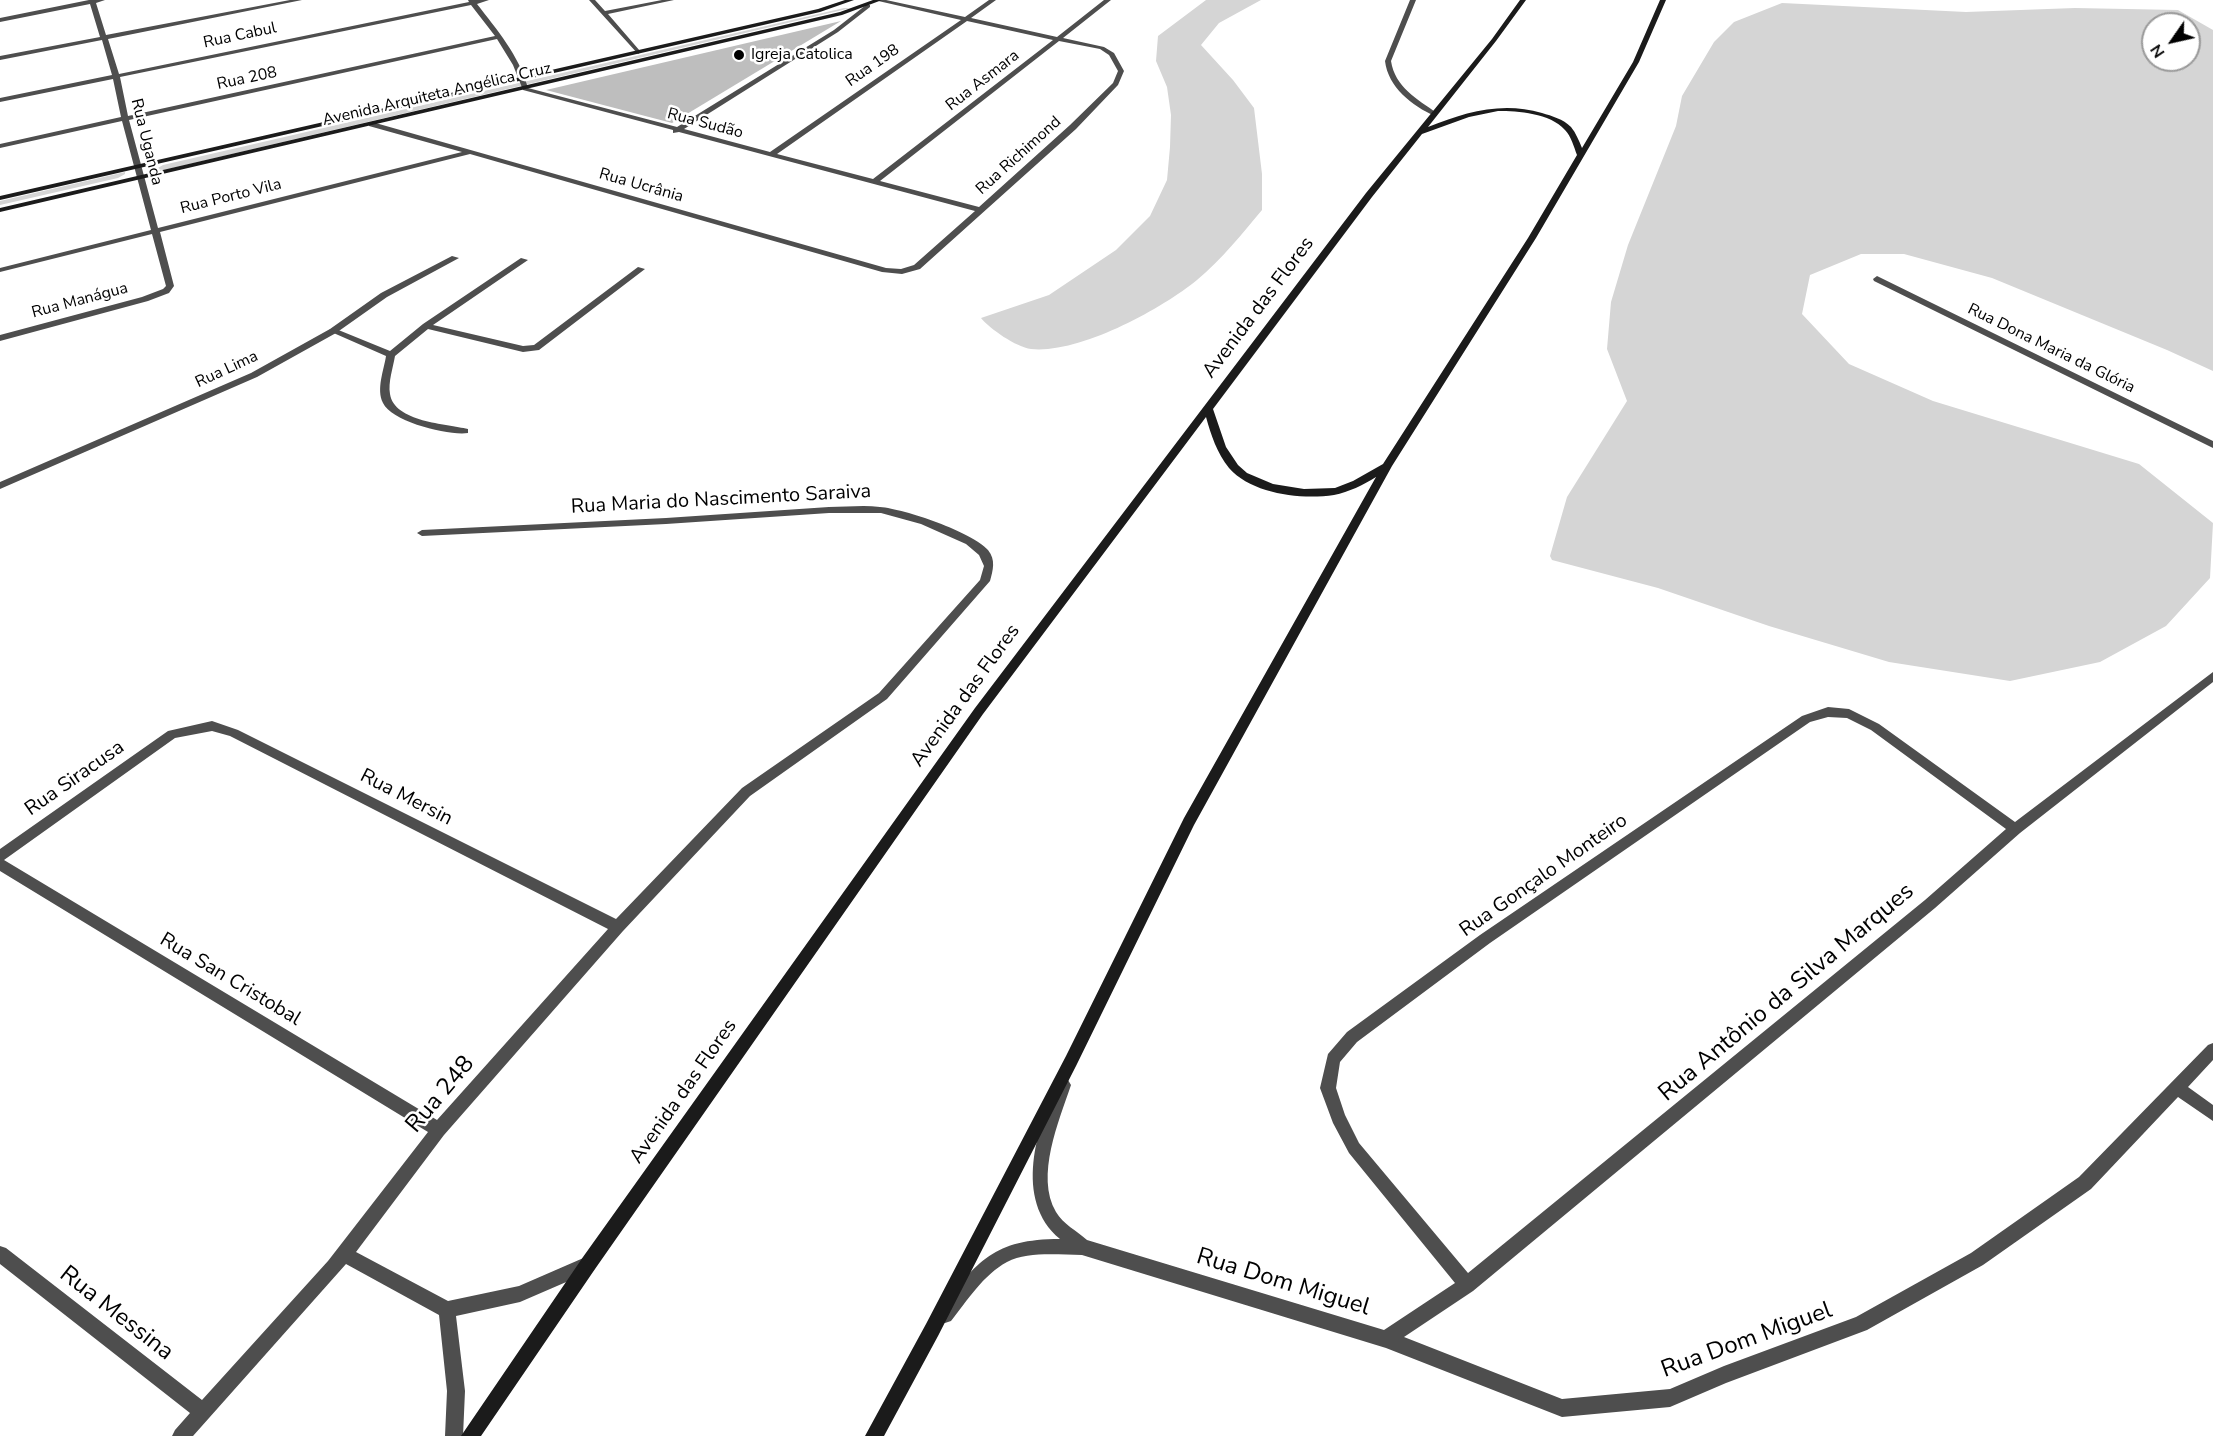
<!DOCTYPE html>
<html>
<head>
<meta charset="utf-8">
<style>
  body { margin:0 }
  #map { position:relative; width:2213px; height:1436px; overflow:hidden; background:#fff; font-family:"Nunito Sans",sans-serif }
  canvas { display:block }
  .north { position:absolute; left:2141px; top:12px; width:60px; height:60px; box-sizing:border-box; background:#fff; border:2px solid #999; border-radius:50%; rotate:236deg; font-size:16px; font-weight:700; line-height:24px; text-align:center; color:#000 }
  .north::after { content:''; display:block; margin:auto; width:21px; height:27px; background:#000; clip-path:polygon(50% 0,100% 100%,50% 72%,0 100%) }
</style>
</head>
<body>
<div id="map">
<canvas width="2213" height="1436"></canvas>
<div class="north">N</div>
</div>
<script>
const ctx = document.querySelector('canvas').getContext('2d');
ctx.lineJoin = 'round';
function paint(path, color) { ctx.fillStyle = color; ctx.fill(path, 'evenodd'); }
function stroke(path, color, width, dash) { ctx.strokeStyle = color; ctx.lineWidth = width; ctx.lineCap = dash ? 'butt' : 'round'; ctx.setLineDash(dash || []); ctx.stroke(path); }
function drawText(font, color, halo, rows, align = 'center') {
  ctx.font = font + ' "Nunito Sans",sans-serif'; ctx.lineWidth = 5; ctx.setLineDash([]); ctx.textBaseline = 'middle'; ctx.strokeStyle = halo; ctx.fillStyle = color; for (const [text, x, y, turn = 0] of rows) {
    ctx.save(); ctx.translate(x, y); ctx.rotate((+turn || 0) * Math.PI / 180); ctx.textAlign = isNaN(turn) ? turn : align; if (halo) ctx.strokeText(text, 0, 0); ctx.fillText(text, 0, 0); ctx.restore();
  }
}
const green = new Path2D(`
  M1206,0H1261L1219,23L1201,45L1233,80L1254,108L1262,174V210C1242,234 1221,260 1197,280C1160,310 1079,354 1031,349C1016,347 990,329 981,318L1049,295L1116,250L1150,216L1167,180L1170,147L1171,115L1167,87L1156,61L1158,36Z
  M1782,3L1966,12L2075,8L2178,10L2213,30V371L2167,350L1992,278L1904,254H1861L1810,275L1802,314L1849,364L1933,401L2139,464L2213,523L2210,578L2166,626L2100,662L2010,681L1889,662L1769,626L1658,588L1552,560L1550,556L1567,497L1627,401L1607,349L1611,302L1628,245L1676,126L1682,96L1714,42L1734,22ZM2153,24H2189V60H2153Z
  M844,8H851L164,170L156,169L163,165Z
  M125,172V174L118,178L0,205V201Z`);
const building = new Path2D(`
  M841,21L672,123L546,90Z`);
const lane = new Path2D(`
  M1410,0H1416L1391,61C1395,87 1417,99 1437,113V115L1435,116C1412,106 1388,87 1385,61Z
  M521,258L528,260L433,325L523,346L534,345L638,267L645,269L539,350L523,352L428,329L395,356C393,368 388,382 390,394C394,422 447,424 468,429V433C449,436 392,422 383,403C376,389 384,370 386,356L329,331L330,329H336L390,351L423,324Z`);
const street = new Path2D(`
  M89,0H105L96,3L106,35L290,0H302L108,39L119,74L469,2L468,0H489L477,4C497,30 519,55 528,88L677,127L834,30L866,5H870V7L838,32L684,129L770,152L961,20L874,0H886L965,17L989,0H996L971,18L1057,37L1104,0H1111L1063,38L1104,47L1114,53L1124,71L1118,85L1076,129L920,269L902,274L882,272L470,154L160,232L174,286L169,293L148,301L0,341V335L142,297L163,289L166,286L152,234L0,272V268L151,230L122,121L0,148V144L121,117L113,79L0,102V98L112,75L102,40L0,60V56L100,37L90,4L0,22V18ZM471,5L495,36L128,116L120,77ZM967,21L1053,40L873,179L777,154ZM497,39L513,65L523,90L673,130V133L679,132L975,211L914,265L901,269L886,268L372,122H369V126L462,152L158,228L129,120ZM1059,41L1100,49L1109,55L1118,71L1113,83L1070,125L979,207L880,181Z
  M589,0H595L605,11L662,0H674L608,14L640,51L641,52L638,54Z
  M452,256L459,258L387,297L336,333L257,377L0,489V482L251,373L330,329L381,293Z
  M1877,276L2213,441V448L1874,281L1873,279Z
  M829,507C846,507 864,505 880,507C905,509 972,532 988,550C996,560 993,570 990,581L887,699L750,796L623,931L444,1135L356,1252L448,1301L519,1286L588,1256L594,1258L596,1264L594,1270L520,1302L456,1316L465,1391L463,1436H445L447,1391L439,1315L346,1264L193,1436H172L175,1430L190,1413L0,1264V1246L6,1248L202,1400L328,1261L428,1132L0,871V849L168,731L212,721L238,730L616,919L742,788L879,693L980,580L984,566L979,555L966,544L921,524L881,513H829L666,524L422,536L417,533L422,530L666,518ZM212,731L230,736L608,929L437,1120L4,860L175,738Z
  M2213,672V682L2020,833L1935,908L1473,1291L1404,1337L1562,1399L1670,1389L1724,1366L1856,1317L1971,1253L2079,1177L2208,1045L2213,1043V1060L2188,1087L2213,1105V1121L2178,1097L2091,1189L1983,1265L1867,1330L1726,1383L1670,1407L1562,1417L1386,1348L1082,1255C1059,1255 1028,1251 1007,1262C983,1275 967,1301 951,1321L945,1323L939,1321L937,1315L939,1309C979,1261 993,1239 1060,1239C1013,1200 1037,1127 1058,1080L1063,1078L1068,1080L1071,1085C1059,1121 1035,1176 1056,1212C1063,1224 1077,1231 1087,1240L1384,1330L1455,1283L1349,1153L1333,1123L1320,1088L1328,1054L1347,1032L1480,935L1802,716L1828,707L1849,709L1879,724L2015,822ZM1828,717L1847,718L1871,730L2006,829L1925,900L1468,1273L1359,1143L1345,1115L1336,1088L1340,1062L1357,1042L1490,943L1810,722Z`);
const secondary = new Path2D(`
  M845,0H854L820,12L0,200V196L818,9Z
  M873,0H882L842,15L0,212V208L840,12Z
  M1520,0H1526L1496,41L1428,127C1465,112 1502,101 1542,113C1552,116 1563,119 1571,127C1576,133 1579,141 1582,148L1633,62L1660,0H1666L1639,62L1536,238L1392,466L1194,825L1076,1066L938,1336L884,1436H865L926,1324L1066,1056L1184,818L1376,477C1363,485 1349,492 1334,495C1301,500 1252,494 1229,468C1217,453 1211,435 1206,417L983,714L595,1269L481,1436H461L583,1257L975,708L1366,193L1492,39ZM1498,111C1518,111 1550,113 1565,130C1571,136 1574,147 1577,155L1528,238L1383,464L1353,481L1335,488L1304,489L1273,484L1247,473L1238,465L1226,447L1213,409L1372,197L1422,134L1469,117Z`);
const markers = [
  [739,55,6,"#000"]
];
const farStreetnames = [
  ["Rua Cabul",240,36,-12],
  ["Rua 198",873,66,-35],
  ["Rua 208",247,79,-12],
  ["Rua Asmara",983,81,-38],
  ["Avenida Arquiteta Angélica Cruz",437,95,-13],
  ["Rua Sudão",705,124,15],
  ["Rua Uganda",146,142,76],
  ["Rua Richimond",1019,156,-42],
  ["Rua Ucrânia",641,186,16],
  ["Rua Porto Vila",231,197,-14],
  ["Rua Manágua",80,301,-15],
  ["Rua Dona Maria da Glória",2051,349,26],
  ["Rua Lima",227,370,-25]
];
const farPoinames = [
  ["Igreja Catolica",751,55]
];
const streetNames = [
  ["Avenida das Flores",1259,308,-53],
  ["Rua Maria do Nascimento Saraiva",721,500,-3],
  ["Avenida das Flores",966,696,-54],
  ["Rua Siracusa",75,779,-35],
  ["Rua Mersin",406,798,27],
  ["Rua Gonçalo Monteiro",1544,876,-35],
  ["Rua San Cristobal",230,980,31],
  ["Avenida das Flores",684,1092,-55]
];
const nearStreetnames = [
  ["Rua Antônio da Silva Marques",1787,993,-40],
  ["Rua 248",441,1095,-50],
  ["Rua Dom Miguel",1283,1283,17],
  ["Rua Messina",116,1314,38],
  ["Rua Dom Miguel",1747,1341,-20]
];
paint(green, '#d5d5d5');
paint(building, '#bebebe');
paint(lane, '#4e4e4e');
paint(street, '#4e4e4e');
paint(secondary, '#1b1b1b');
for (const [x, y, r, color] of markers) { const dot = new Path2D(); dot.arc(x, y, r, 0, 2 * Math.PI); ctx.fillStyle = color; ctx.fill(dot); stroke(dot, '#fff', 2); }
drawText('16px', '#000', '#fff', farStreetnames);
drawText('16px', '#000', '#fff', farPoinames, 'left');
drawText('20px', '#000', '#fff', streetNames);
drawText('24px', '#000', '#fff', nearStreetnames);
</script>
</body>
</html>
